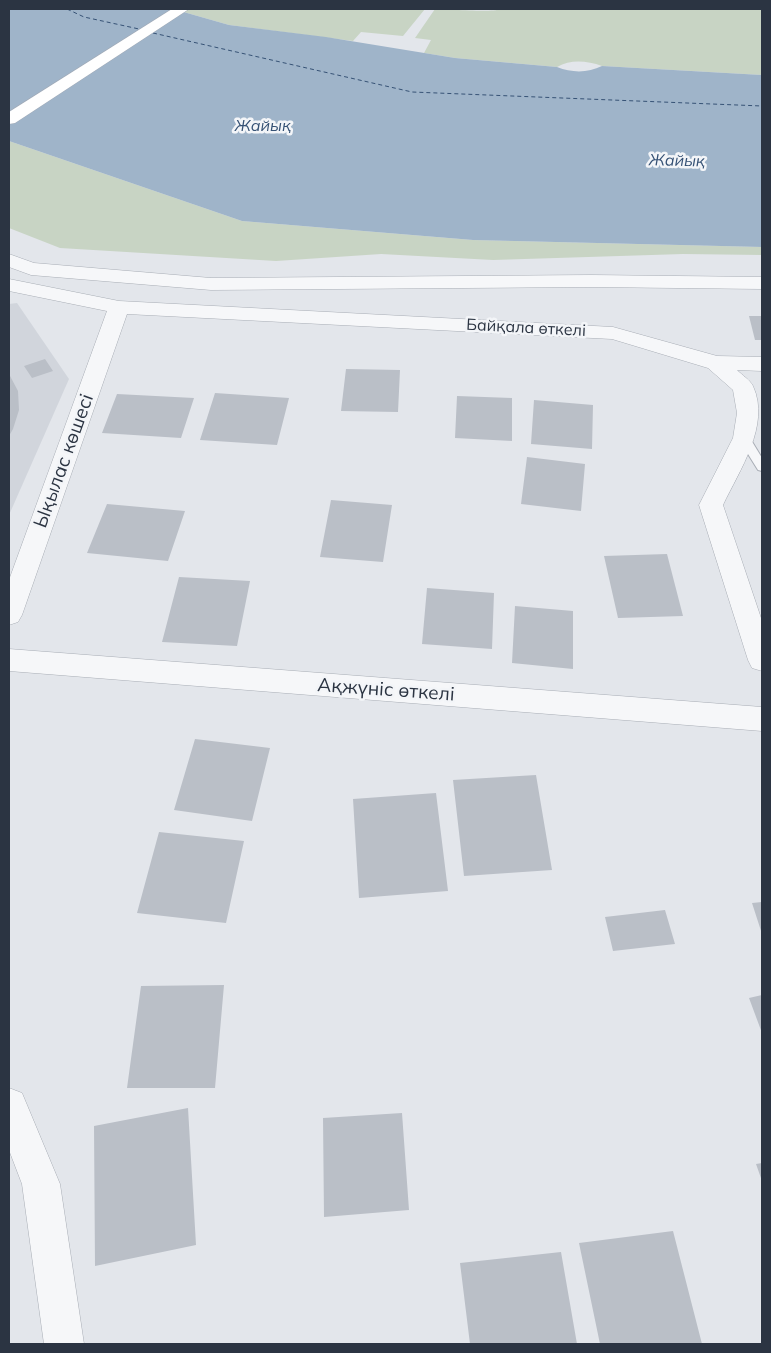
<!DOCTYPE html>
<html>
<head>
<meta charset="utf-8">
<style>
  body { margin:0 }
  #map { position:relative; width:771px; height:1353px; overflow:hidden; background:#e3e6eb; font-family:Mulish,sans-serif }
  canvas { display:block }
  .frame { position:absolute; inset:0; border:10px solid #2b3442; pointer-events:none }
</style>
</head>
<body>
<div id="map">
<canvas width="771" height="1353"></canvas>
<div class="frame"></div>
</div>
<script>
const ctx = document.querySelector('canvas').getContext('2d');
ctx.lineJoin = 'round';
function paint(path, color) { ctx.fillStyle = color; ctx.fill(path, 'evenodd'); }
function stroke(path, color, width, dash) { ctx.strokeStyle = color; ctx.lineWidth = width; ctx.lineCap = dash ? 'butt' : 'round'; ctx.setLineDash(dash || []); ctx.stroke(path); }
function drawText(font, color, halo, rows, align = 'center') {
  ctx.font = font + ' Mulish,sans-serif'; ctx.lineWidth = 5; ctx.setLineDash([]); ctx.textBaseline = 'middle'; ctx.strokeStyle = halo; ctx.fillStyle = color; for (const [text, x, y, turn = 0] of rows) {
    ctx.save(); ctx.translate(x, y); ctx.rotate((+turn || 0) * Math.PI / 180); ctx.textAlign = isNaN(turn) ? turn : align; if (halo) ctx.strokeText(text, 0, 0); ctx.fillText(text, 0, 0); ctx.restore();
  }
}
const built = new Path2D(`
  M17,303L69,379L9,515V304Z`);
const green = new Path2D(`
  M173,9H425L403,36L361,32L353,41L229,25Z
  M435,9C447,9 493,13 500,9H762V75L602,66C587,61 571,59 557,67L455,58L424,53L431,40L415,38Z
  M9,141L242,221L473,240L762,247V255L683,254L493,260L381,254L276,261L60,248L9,228Z`);
const water = new Path2D(`
  M9,9H173L229,25L326,37L455,58L557,67C572,73 588,73 602,66L762,75V247L473,240L242,221L9,141Z`);
const ferry = new Path2D(`
  M67,9L84,17L139,29
  M153,33L412,92L762,106`);
const building = new Path2D(`
  M749,316H762V340H755Z
  M45,359L53,371L32,378L24,366Z
  M346,369L400,370L398,412L341,411Z
  M9,374L18,391L19,410L13,429L9,436Z
  M215,393L289,398L277,445L200,440Z
  M117,394L194,398L181,438L102,433Z
  M457,396L512,398V441L455,438Z
  M534,400L593,405L592,449L531,444Z
  M527,457L585,464L581,511L521,504Z
  M331,500L392,505L383,562L320,557Z
  M107,504L185,511L168,561L87,553Z
  M667,554L683,616L618,618L604,556Z
  M179,577L250,581L237,646L162,642Z
  M427,588L494,593L492,649L422,644Z
  M515,606L573,611V669L512,663Z
  M195,739L270,748L252,821L174,810Z
  M536,775L552,870L464,876L453,780Z
  M436,793L448,891L359,898L353,799Z
  M159,832L244,841L226,923L137,913Z
  M762,902V934L752,903Z
  M665,910L675,944L613,951L605,917Z
  M224,985L215,1088H127L141,986Z
  M762,995V1033L749,998Z
  M188,1108L196,1245L95,1266L94,1126Z
  M402,1113L409,1210L324,1217L323,1118Z
  M762,1163V1181L756,1164Z
  M673,1231L702,1344H600L579,1243Z
  M561,1252L577,1344H470L460,1263Z`);
const lane = new Path2D(`
  M744,434L748,435L762,458V471L758,470L738,438Z`);
const street = new Path2D(`
  M9,254L34,263L211,278L591,275L762,277V289L591,287L211,290L31,275L9,267Z
  M9,279L119,301L613,327L717,356L762,357V371L737,370C742,375 750,380 753,386C771,425 739,471 723,505L762,621V671L752,668L748,660L699,505L733,438L737,413L733,390L708,368L612,339L127,314L22,615L18,622L9,625V580L107,311L9,291Z
  M9,649L762,707V731L9,671Z
  M9,1088L22,1093L60,1184L84,1344H44L22,1184L9,1150Z`);
const primary = new Path2D(`
  M172,9H189L15,123L9,124V112Z`);
const farWaternames = [
  ["Жайық",263,126],
  ["Жайық",677,161,1]
];
const farStreetnames = [
  ["Байқала өткелі",526,328,3]
];
const streetNames = [
  ["Ықылас көшесі",64,461,-70],
  ["Ақжүніс өткелі",386,690,4]
];
paint(built, '#d1d5dc');
paint(green, '#c8d4c4');
paint(water, '#9fb4c9');
stroke(ferry, '#365275', 1, [4, 3]);
paint(building, '#babfc7');
stroke(lane, '#a8adb5', 2);
stroke(street, '#a8adb5', 1);
stroke(primary, '#a2aab6', 1);
paint(lane, '#f6f7f9');
paint(street, '#f6f7f9');
paint(primary, '#fff');
drawText('italic 16px', '#365275', '#f3f5f8', farWaternames);
drawText('16px', '#2b3442', '#f3f5f8', farStreetnames);
drawText('19px', '#2b3442', '#f3f5f8', streetNames);
</script>
</body>
</html>
